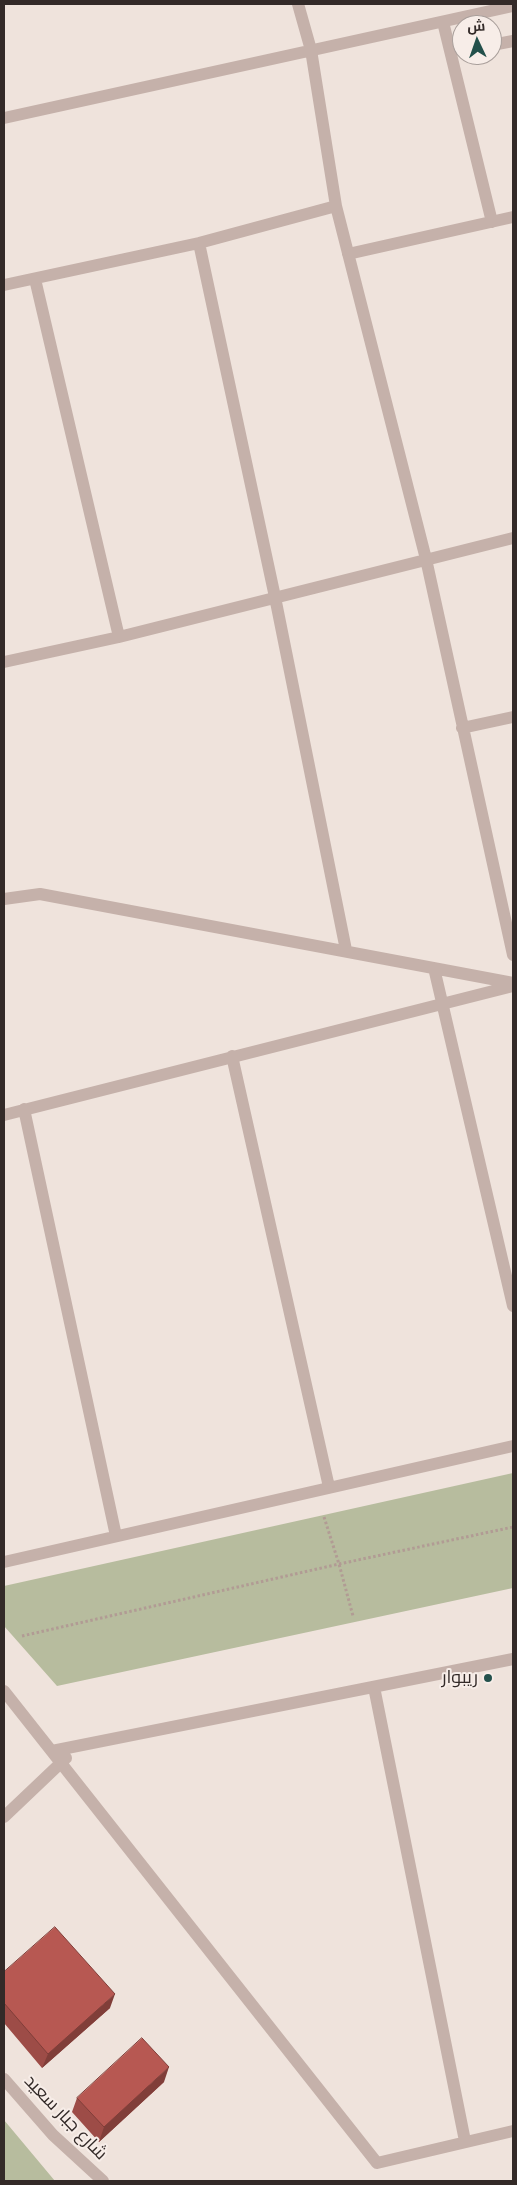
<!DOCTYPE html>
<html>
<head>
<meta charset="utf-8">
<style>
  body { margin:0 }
  #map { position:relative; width:517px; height:2185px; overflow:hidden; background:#efe3dc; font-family:Roboto,Cairo,sans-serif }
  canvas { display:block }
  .frame { position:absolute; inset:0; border:5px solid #332a28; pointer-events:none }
  .north { position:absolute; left:452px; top:15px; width:50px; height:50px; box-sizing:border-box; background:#f7ede8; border:1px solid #a99f9b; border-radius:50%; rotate:357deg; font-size:14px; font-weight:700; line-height:20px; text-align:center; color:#332a28 }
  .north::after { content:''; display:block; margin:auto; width:18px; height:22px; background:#23504b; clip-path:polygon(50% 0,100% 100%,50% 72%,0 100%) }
</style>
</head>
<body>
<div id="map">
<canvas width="517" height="2185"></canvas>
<div class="frame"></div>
<div class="north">ش</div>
</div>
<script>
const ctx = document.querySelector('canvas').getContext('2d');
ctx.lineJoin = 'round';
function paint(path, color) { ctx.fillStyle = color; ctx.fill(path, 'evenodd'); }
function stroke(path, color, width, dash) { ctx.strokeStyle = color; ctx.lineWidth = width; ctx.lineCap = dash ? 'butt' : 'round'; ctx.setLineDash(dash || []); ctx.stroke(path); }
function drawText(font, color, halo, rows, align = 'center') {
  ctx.font = font + ' Roboto,Cairo,sans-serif'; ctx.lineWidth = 4; ctx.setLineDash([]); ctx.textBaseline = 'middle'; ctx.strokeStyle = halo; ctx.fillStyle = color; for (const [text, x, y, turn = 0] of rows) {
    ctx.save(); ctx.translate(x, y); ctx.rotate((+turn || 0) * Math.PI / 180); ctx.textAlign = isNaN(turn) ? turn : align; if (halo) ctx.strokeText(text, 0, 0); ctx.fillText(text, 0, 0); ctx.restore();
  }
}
const green = new Path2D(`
  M513,1473V1588L57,1686L4,1626V1586Z
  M4,2120L55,2181H4Z`);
const path = new Path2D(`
  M324,1517L339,1564L353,1616
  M22,1636L339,1564L513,1527`);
const minor = new Path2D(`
  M298,4L311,50L336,206L426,559L513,955
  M443,22L492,222
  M492,45L513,41
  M4,118L513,6
  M199,243L275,597L346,950
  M348,254L513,217
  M35,279L119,637
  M4,285L199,243L336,206
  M4,662L119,637L513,538
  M462,728L513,717
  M4,899L40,894L513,983
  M434,968L513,1306
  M232,1056L329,1487
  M24,1109L116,1536
  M4,1115L513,986
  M4,1562L513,1446
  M374,1687L465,2141
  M4,1691L377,2163L513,2131
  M52,1751L513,1659
  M4,1817L66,1758`);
const tertiary = new Path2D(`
  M4,2079L53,2135L103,2181`);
const wall = new Path2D(`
  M4,1972L110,2008L42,2068L4,2023Z
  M164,2082L99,2142L72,2112L77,2098Z`);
const shadedWall = new Path2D(`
  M115,1994L110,2008L42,2068L48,2054Z
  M169,2067L164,2082L99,2142L104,2127Z`);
const building = new Path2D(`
  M55,1927L115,1994L48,2054L4,2003V1972Z
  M142,2038L169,2067L104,2127L77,2098Z`);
const markers = [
  [488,1678,5,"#23504b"]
];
const poiNames = [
  ["ريبوار",478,1678]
];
const streetNames = [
  ["شارع جبار سعيد",65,2118,46]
];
paint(green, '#b7bc9e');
stroke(path, '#b19b94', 3, [2.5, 2.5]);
stroke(minor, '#c5b1aa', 12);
stroke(tertiary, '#c5b1aa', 12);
paint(wall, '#9d4c47');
paint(shadedWall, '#803e39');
paint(building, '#b75852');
stroke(building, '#803e39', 1);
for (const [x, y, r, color] of markers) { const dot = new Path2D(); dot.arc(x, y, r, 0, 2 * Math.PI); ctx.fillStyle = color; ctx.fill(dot); stroke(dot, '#f7ede8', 2); }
drawText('18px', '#332a28', '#f7ede8', poiNames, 'right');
drawText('18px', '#332a28', '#f7ede8', streetNames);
</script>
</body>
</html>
